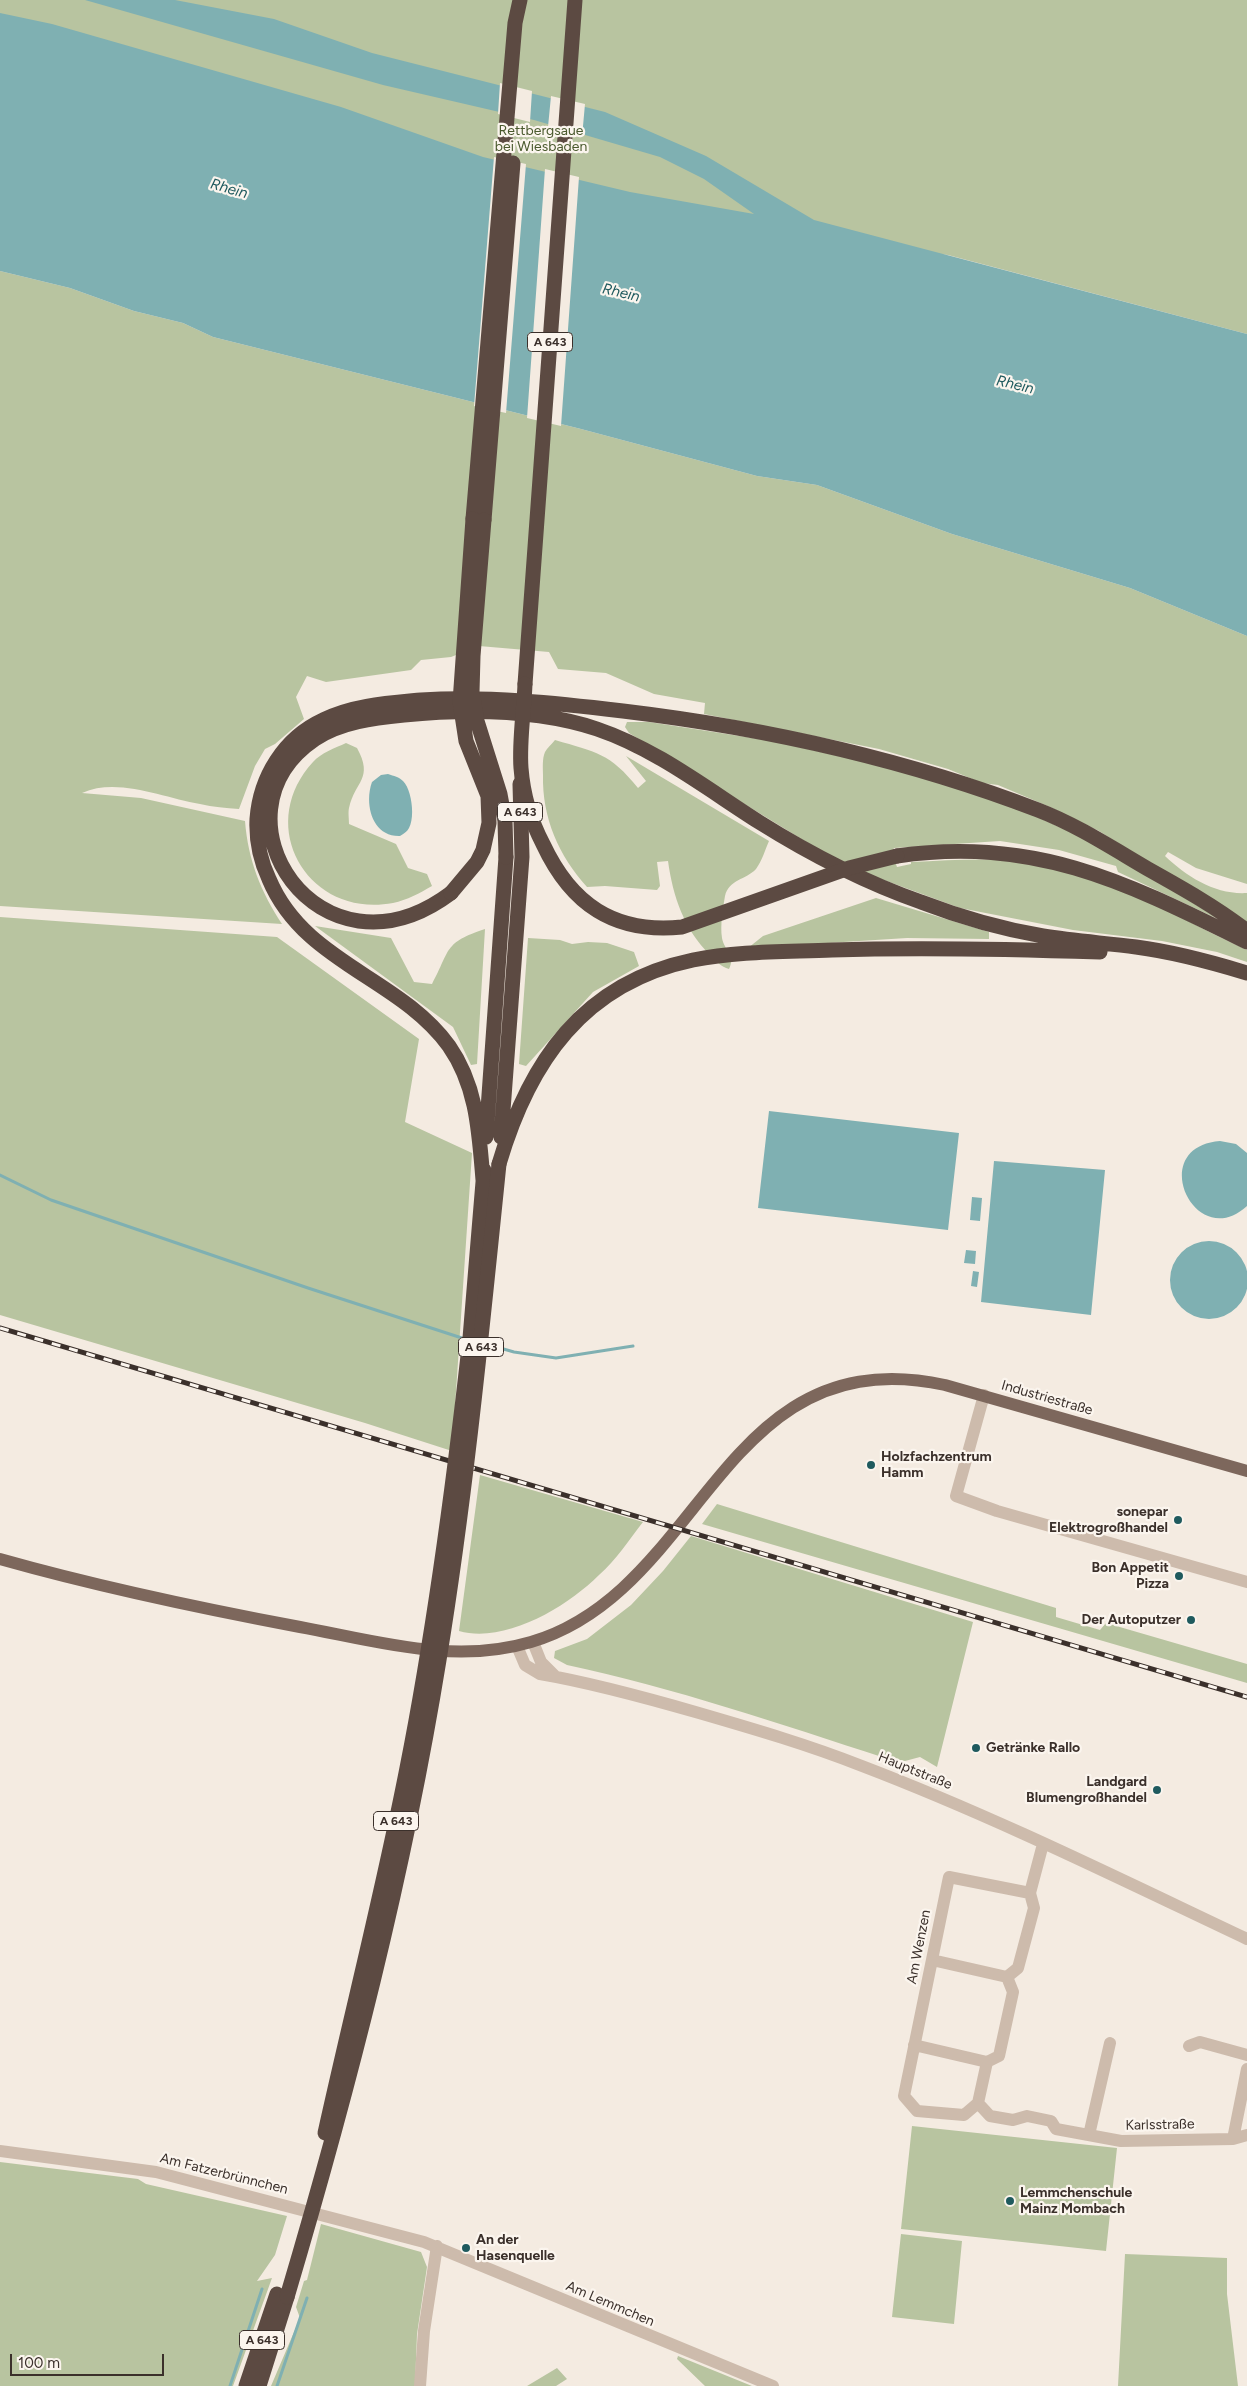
<!DOCTYPE html>
<html>
<head>
<meta charset="utf-8">
<style>
  body { margin:0 }
  #map { position:relative; width:1247px; height:2386px; overflow:hidden; background:#f4ebe1; font-family:Figtree,sans-serif }
  canvas { display:block }
  .scale { position:absolute; left:10px; top:2354px; width:154px; height:22px; box-sizing:border-box; border:2px solid #3b302b; border-top:0; padding-left:6px; font-size:15px; line-height:18px; white-space:nowrap; color:#3b302b; -webkit-text-stroke:4px #fbf5ee; paint-order:stroke }
</style>
</head>
<body>
<div id="map">
<canvas width="1247" height="2386"></canvas>
<div class="scale">100 m</div>
</div>
<script>
const ctx = document.querySelector('canvas').getContext('2d');
ctx.lineJoin = 'round';
function paint(path, color) { ctx.fillStyle = color; ctx.fill(path, 'evenodd'); }
function stroke(path, color, width, dash) { ctx.strokeStyle = color; ctx.lineWidth = width; ctx.lineCap = dash ? 'butt' : 'round'; ctx.setLineDash(dash || []); ctx.stroke(path); }
function drawText(font, color, halo, rows, align = 'center') {
  ctx.font = font + ' Figtree,sans-serif'; ctx.lineWidth = 4.5; ctx.setLineDash([]); ctx.textBaseline = 'middle'; ctx.strokeStyle = halo; ctx.fillStyle = color; for (const [text, x, y, turn = 0] of rows) {
    ctx.save(); ctx.translate(x, y); ctx.rotate((+turn || 0) * Math.PI / 180); ctx.textAlign = isNaN(turn) ? turn : align; if (halo) ctx.strokeText(text, 0, 0); ctx.fillText(text, 0, 0); ctx.restore();
  }
}
const green = new Path2D(`
  M0,0H1247V334L948,255L0,146Z
  M0,271L70,288L134,311L183,323L213,337L581,429L757,476L817,485L952,534L1130,588L1247,636V884L1196,868L1168,852L1165,856C1187,877 1216,895 1247,893V925L1099,831L1050,807L998,785L982,783L948,769L879,749L704,714L705,703L654,694L606,673L558,669L549,652L479,646L451,657L421,660L411,670L326,682L307,676L296,697L304,719L275,744L265,749L255,766L239,809C226,808 213,807 200,804C163,798 118,777 82,793L141,798L245,821C248,860 261,892 282,924L0,906Z
  M627,722H649L772,741L919,774L1031,814L1105,848L1222,921L1118,872L1116,866L1059,850L1000,841L894,848L892,852L897,867L911,864V862C953,860 995,857 1037,863C1111,875 1179,919 1247,950V962L1217,952L1162,941L1073,930L960,908L873,876L834,859L629,733L625,727Z
  M555,740C596,752 610,753 638,788L646,781L626,756L769,841C765,850 762,861 756,869C746,880 729,879 725,896C723,908 720,925 722,938C724,950 736,956 729,969C721,967 716,961 710,955C684,929 673,897 668,861L657,862L660,886L657,890L605,886L587,887C559,856 542,818 543,775C543,768 542,759 545,752C547,748 552,744 555,740Z
  M346,743L357,748C374,779 355,781 349,808C348,812 349,819 349,824L396,844L408,868L427,874L432,886C420,893 407,900 393,903C308,919 254,826 313,762C321,753 335,748 346,743Z
  M876,898L989,932V939L907,938L748,948L763,936Z
  M0,917L277,937L419,1039L405,1122L472,1153L452,1451L365,1423L0,1315Z
  M315,926L391,938L414,982L432,984C451,949 443,943 485,929L477,1064L471,1065L453,1027Z
  M528,938L560,940L572,944L588,942L607,943L634,952L639,966L593,992L526,1066L519,1064Z
  M480,1475L643,1522C629,1540 616,1560 599,1575C567,1607 505,1644 459,1631Z
  M717,1504L1056,1608V1617L1100,1630L1106,1623L1247,1664V1683L702,1524Z
  M691,1536L973,1622L937,1767L920,1757L905,1761L885,1758C780,1724 675,1688 567,1665L554,1658L555,1651L587,1639L631,1605L663,1571Z
  M912,2126L1117,2148L1106,2251L901,2229Z
  M0,2162L138,2179L146,2184L287,2216L275,2255L257,2281L272,2278L233,2386H0Z
  M321,2224L421,2252L427,2267L417,2334L415,2386H271L300,2318L296,2307L304,2281L307,2280Z
  M901,2234L962,2241L954,2324L892,2317Z
  M1125,2254L1227,2258V2294L1238,2386H1118Z
  M678,2356L752,2386H705L677,2359Z
  M557,2368L567,2379L556,2386H527Z`);
const water = new Path2D(`
  M85,0H175L274,19L372,53L605,112L706,156L814,220L1247,334V636L1130,588L952,534L817,485L757,476L581,429L213,337L183,323L134,311L70,288L0,271V13L52,24L341,107L483,157L630,192L754,214L704,179L660,157L534,120L383,85Z
  M388,774C394,776 399,777 403,781C412,790 415,817 409,828C407,832 403,834 400,836C372,837 364,804 372,782L381,775Z
  M769,1111L959,1133L948,1230L758,1208Z
  M1220,1141L1236,1144L1247,1153V1206C1195,1254 1145,1147 1220,1141Z
  M994,1161L1105,1170L1091,1315L981,1302Z
  M972,1197L982,1198L980,1221L970,1220Z
  M1170 1280a39 39 0 1 1 78 0a39 39 0 1 1-78 0Z
  M966,1250L976,1251L975,1264L964,1263Z
  M973,1271L979,1272L977,1287L971,1286Z`);
const pier = new Path2D(`
  M500,83L532,91L530,122L498,114Z
  M551,96L585,104L582,137L548,127Z
  M494,157L526,164L506,413L474,406Z
  M545,169L579,177L561,426L527,418Z`);
const stream = new Path2D(`
  M0,1175L51,1200L308,1288L465,1339
  M486,1344L514,1352L556,1358L633,1346
  M230,2386L262,2289
  M277,2386L307,2298`);
const minor = new Path2D(`
  M984,1395L956,1496L997,1511L1247,1582
  M533,1642L541,1662L555,1676
  M517,1646L525,1665L540,1674C593,1683 647,1698 699,1713C754,1729 809,1745 862,1766C993,1816 1120,1879 1247,1939
  M1030,1893L949,1877L904,2096L917,2111L964,2115L978,2103L990,2116L1013,2120L1027,2116L1051,2121L1056,2129L1121,2141L1233,2139L1247,2135
  M932,1960L1007,1977
  M914,2045L987,2062
  M1189,2046L1200,2042L1247,2055
  M978,2103L987,2062L999,2056L1013,1992L1007,1977L1018,1968L1034,1908L1030,1893L1043,1844
  M1089,2135L1110,2043
  M1233,2139L1247,2069
  M0,2151L156,2172L424,2242L773,2386
  M420,2386L424,2331L437,2246`);
const major = new Path2D(`
  M0,1559C99,1587 199,1608 300,1627C376,1641 454,1665 531,1642C705,1591 721,1337 945,1385L1247,1471`);
const highway = new Path2D(`
  M473,519L515,23L520,0
  M484,520L513,163
  M525,684L575,0
  M897,856C1036,836 1127,883 1247,942
  M451,893C320,991 203,815 315,739C341,722 374,718 404,715C467,709 537,709 597,729C656,749 707,789 759,822C810,854 864,882 921,902C960,917 1002,929 1043,936C1074,941 1105,943 1136,947C1174,952 1211,962 1247,973
  M486,1137L506,857
  M501,1137L522,857L520,784
  M499,1164C529,1062 583,983 693,960C738,951 786,952 832,950C921,947 1010,949 1100,952
  M483,1180C479,1132 477,1086 449,1046C399,977 304,963 269,879C260,860 256,840 257,819C260,777 284,738 323,720C353,705 389,703 421,700C489,696 556,703 623,711C765,728 905,759 1038,810C1077,825 1112,848 1148,869C1182,888 1216,907 1247,931
  M470,1338L484,1170
  M246,2386L277,2294
  M259,2386L287,2297`);
const rail = new Path2D(`
  M0,1328L1247,1697`);
const highwayBridge = new Path2D(`
  M484,520L473,656L472,692L477,721L500,794L505,821L506,857
  M525,684C524,711 519,741 521,768C523,794 531,821 543,844C571,904 614,934 682,927L849,868L897,856
  M451,893L477,862L483,850L489,823L488,796L466,741L460,702L473,519
  M325,2133C352,2011 383,1891 407,1768C435,1626 454,1482 470,1338
  M287,2297C349,2088 404,1876 439,1660C466,1495 482,1330 499,1164`);
const markers = [
  [871,1465,5,"#1f5a5e"],
  [1178,1520,5,"#1f5a5e"],
  [1179,1576,5,"#1f5a5e"],
  [1191,1620,5,"#1f5a5e"],
  [976,1748,5,"#1f5a5e"],
  [1157,1790,5,"#1f5a5e"],
  [1010,2201,5,"#1f5a5e"],
  [466,2248,5,"#1f5a5e"]
];
const shields = [
  [550,342,45],
  [520,812,45],
  [481,1347,45],
  [396,1821,45],
  [262,2340,45]
];
const shieldNames = [
  ["A 643",550,342],
  ["A 643",520,812],
  ["A 643",481,1347],
  ["A 643",396,1821],
  ["A 643",262,2340]
];
const parkNames = [
  ["Rettbergsaue",541,131],
  ["bei Wiesbaden",541,147]
];
const streetNames = [
  ["Industriestraße",1047,1398,16],
  ["Hauptstraße",915,1771,22],
  ["Am Wenzen",919,1947,-79],
  ["Karlsstraße",1160,2125,-1],
  ["Am Fatzerbrünnchen",224,2174,14],
  ["Am Lemmchen",610,2304,23]
];
const poiNames = [
  ["Holzfachzentrum",881,1457],
  ["Hamm",881,1473],
  ["sonepar",1168,1512,"right"],
  ["Elektrogroßhandel",1168,1528,"right"],
  ["Bon Appetit",1169,1568,"right"],
  ["Pizza",1169,1584,"right"],
  ["Der Autoputzer",1181,1620,"right"],
  ["Getränke Rallo",986,1748],
  ["Landgard",1147,1782,"right"],
  ["Blumengroßhandel",1147,1798,"right"],
  ["Lemmchenschule",1020,2193],
  ["Mainz Mombach",1020,2209],
  ["An der",476,2240],
  ["Hasenquelle",476,2256]
];
const waterNames = [
  ["Rhein",229,189,16],
  ["Rhein",621,293,13],
  ["Rhein",1015,385,13]
];
paint(green, '#b8c4a0');
paint(water, '#7fb0b2');
paint(pier, '#f4ebe1');
stroke(stream, '#7fb0b2', 3);
stroke(minor, '#cdbbac', 12);
stroke(major, '#7d675c', 12);
stroke(highway, '#5c4a42', 15);
stroke(rail, '#3b302b', 5);
stroke(rail, '#fbf5ee', 3, [9]);
stroke(highwayBridge, '#5c4a42', 15);
for (const [x, y, r, color] of markers) { const dot = new Path2D(); dot.arc(x, y, r, 0, 2 * Math.PI); ctx.fillStyle = color; ctx.fill(dot); stroke(dot, '#fbf5ee', 2); }
for (const [x, y, w] of shields) { const box = new Path2D(); box.roundRect(x - w / 2, y - 9.5, w, 19, 4); ctx.fillStyle = '#fbf5ee'; ctx.fill(box); stroke(box, '#3b302b', 1); }
drawText('bold 12px', '#3b302b', null, shieldNames);
drawText('14px', '#4a5a2e', '#fbf5ee', parkNames);
drawText('14px', '#3b302b', '#fbf5ee', streetNames);
drawText('bold 14px', '#3b302b', '#fbf5ee', poiNames, 'left');
drawText('italic 15px', '#1f5a5e', '#fbf5ee', waterNames);
</script>
</body>
</html>
